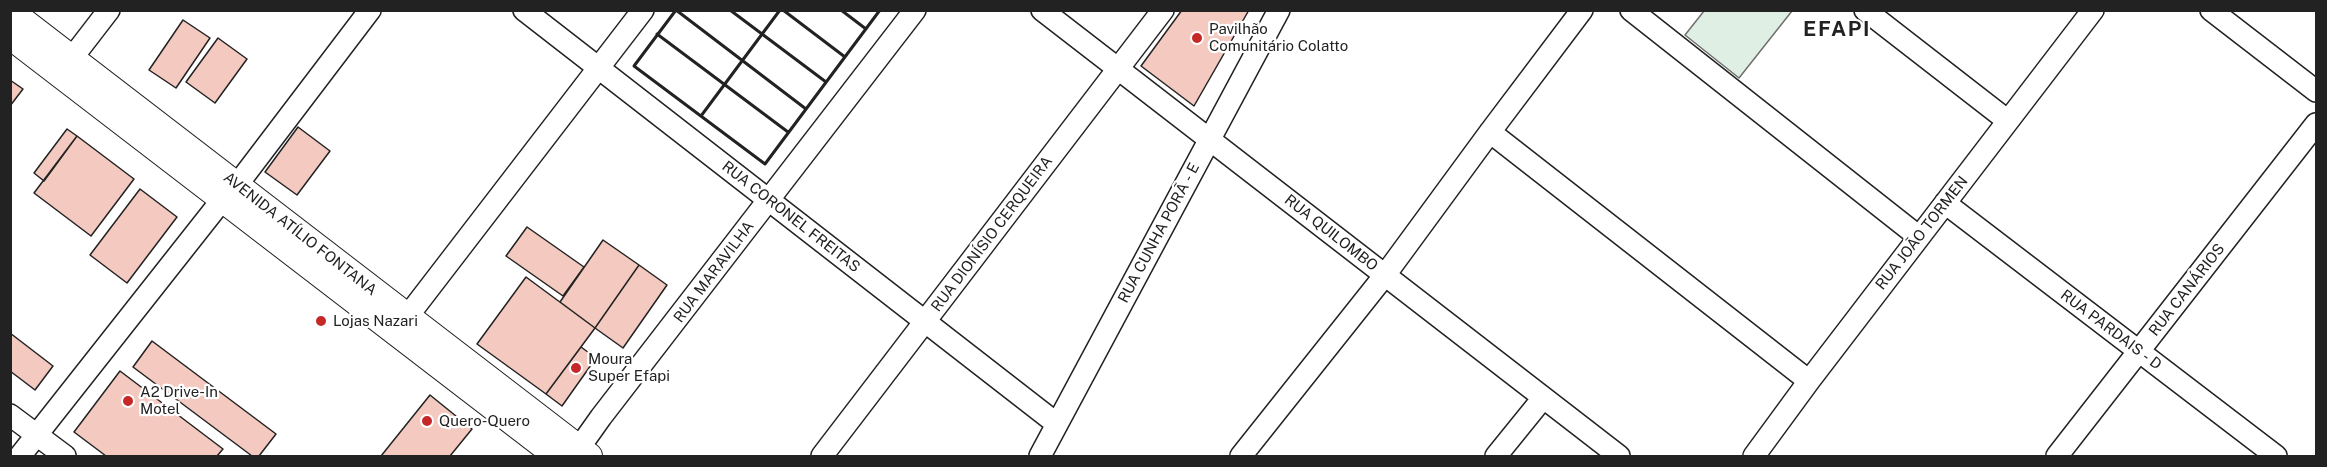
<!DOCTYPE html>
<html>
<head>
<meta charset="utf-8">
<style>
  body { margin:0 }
  #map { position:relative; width:2327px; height:467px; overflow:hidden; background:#fff; font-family:"Public Sans",sans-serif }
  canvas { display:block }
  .frame { position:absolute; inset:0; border:12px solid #222; pointer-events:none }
</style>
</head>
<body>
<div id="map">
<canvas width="2327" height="467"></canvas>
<div class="frame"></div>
</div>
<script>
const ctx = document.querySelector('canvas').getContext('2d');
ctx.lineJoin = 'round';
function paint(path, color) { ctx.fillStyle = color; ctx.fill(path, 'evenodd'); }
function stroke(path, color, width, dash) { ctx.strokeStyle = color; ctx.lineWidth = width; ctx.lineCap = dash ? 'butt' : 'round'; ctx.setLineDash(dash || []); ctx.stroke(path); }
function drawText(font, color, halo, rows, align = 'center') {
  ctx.font = font + ' "Public Sans",sans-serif'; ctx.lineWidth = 4.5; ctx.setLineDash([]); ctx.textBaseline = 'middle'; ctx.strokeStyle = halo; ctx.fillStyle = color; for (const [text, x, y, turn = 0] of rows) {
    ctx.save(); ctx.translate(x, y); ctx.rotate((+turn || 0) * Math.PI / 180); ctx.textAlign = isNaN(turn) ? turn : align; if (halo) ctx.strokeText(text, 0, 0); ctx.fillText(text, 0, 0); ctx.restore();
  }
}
const green = new Path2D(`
  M1704,11V10L1792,11L1739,78L1685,35Z`);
const building = new Path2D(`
  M1182,10H1249L1194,106L1141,66Z
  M183,20L210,38L176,88L149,70Z
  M218,38L247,59L215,103L186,82Z
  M10,80L23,89L10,106Z
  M298,127L330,151L297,195L265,172Z
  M67,129L77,136L44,181L34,173Z
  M77,136L134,179L91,236L34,193Z
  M140,189L177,217L127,283L90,255Z
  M527,227L584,267L563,296L506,256Z
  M603,240L639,265L595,328L560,302Z
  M639,265L667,285L623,348L595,328Z
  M526,277L595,328L546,394L477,344Z
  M10,333L53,366L35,390L10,371Z
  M152,341L276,434L259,456H252L133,367Z
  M581,347L596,358L562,406L546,394Z
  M120,371L223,449L217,456H106L74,432Z
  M430,395L472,429L450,456H381Z`);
const minor = new Path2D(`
  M524,10L1057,424
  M1042,10L1619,456
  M1631,10L1919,237
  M1865,10L2008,121
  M2211,10L2316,91
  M72,58L109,10
  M1490,132L1809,381
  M237,185L370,10
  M1945,203L2276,456
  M407,317L643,10
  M10,415L65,456
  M579,448L601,417L915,10
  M20,456L222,200
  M822,456L1163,10
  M1040,456L1279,10
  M1241,456L1385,275L1490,132L1582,10
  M1496,456L1543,398
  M1754,456L1809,381L2093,10
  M2057,456L2316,124`);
const major = new Path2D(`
  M10,11L589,456
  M10,36L557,456`);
const wall = new Path2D(`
  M676,10L634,66L765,164L880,10
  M676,10L806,109
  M730,10L826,82
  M783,10L845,57
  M841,10L866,29
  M657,34L788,132
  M701,116L780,10`);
const markers = [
  [1197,38,6,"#c62828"],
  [321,321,6,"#c62828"],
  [576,368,6,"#c62828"],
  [128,401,6,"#c62828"],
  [427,421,6,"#c62828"]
];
const poiNames = [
  ["Pavilhão",1209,29],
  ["Comunitário Colatto",1209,46],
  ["Lojas Nazari",333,321],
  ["Moura",588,359],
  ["Super Efapi",588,376],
  ["A2 Drive-In",140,392],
  ["Motel",140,409],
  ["Quero-Quero",439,421]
];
const streetNames = [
  ["RUA CORONEL FREITAS",791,217,38],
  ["RUA CUNHA PORÃ - E",1159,233,-62],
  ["RUA QUILOMBO",1331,233,38],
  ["RUA JOÃO TORMEN",1922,233,-52],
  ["AVENIDA ATÍLIO FONTANA",300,234,38],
  ["RUA DIONÍSIO CERQUEIRA",992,234,-53],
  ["RUA MARAVILHA",714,272,-53],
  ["RUA CANÁRIOS",2187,290,-52],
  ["RUA PARDAIS - D",2111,330,37]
];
const districtNames = [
  ["EFAPI",1837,30]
];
paint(green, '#e0efe3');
stroke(green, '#6f6f6f', 1.5);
paint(building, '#f3c9c0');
stroke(building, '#222', 1.5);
stroke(minor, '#222', 24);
stroke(major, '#222', 28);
stroke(minor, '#fff', 21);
stroke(major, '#fff', 26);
stroke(wall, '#222', 3);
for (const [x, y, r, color] of markers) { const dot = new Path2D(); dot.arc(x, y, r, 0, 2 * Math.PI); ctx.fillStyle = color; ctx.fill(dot); stroke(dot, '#fff', 2); }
drawText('15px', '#222', '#fff', poiNames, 'left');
drawText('15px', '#222', '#fff', streetNames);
ctx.letterSpacing = '1.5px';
drawText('bold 21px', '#222', '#fff', districtNames);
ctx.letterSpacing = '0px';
</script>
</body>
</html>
